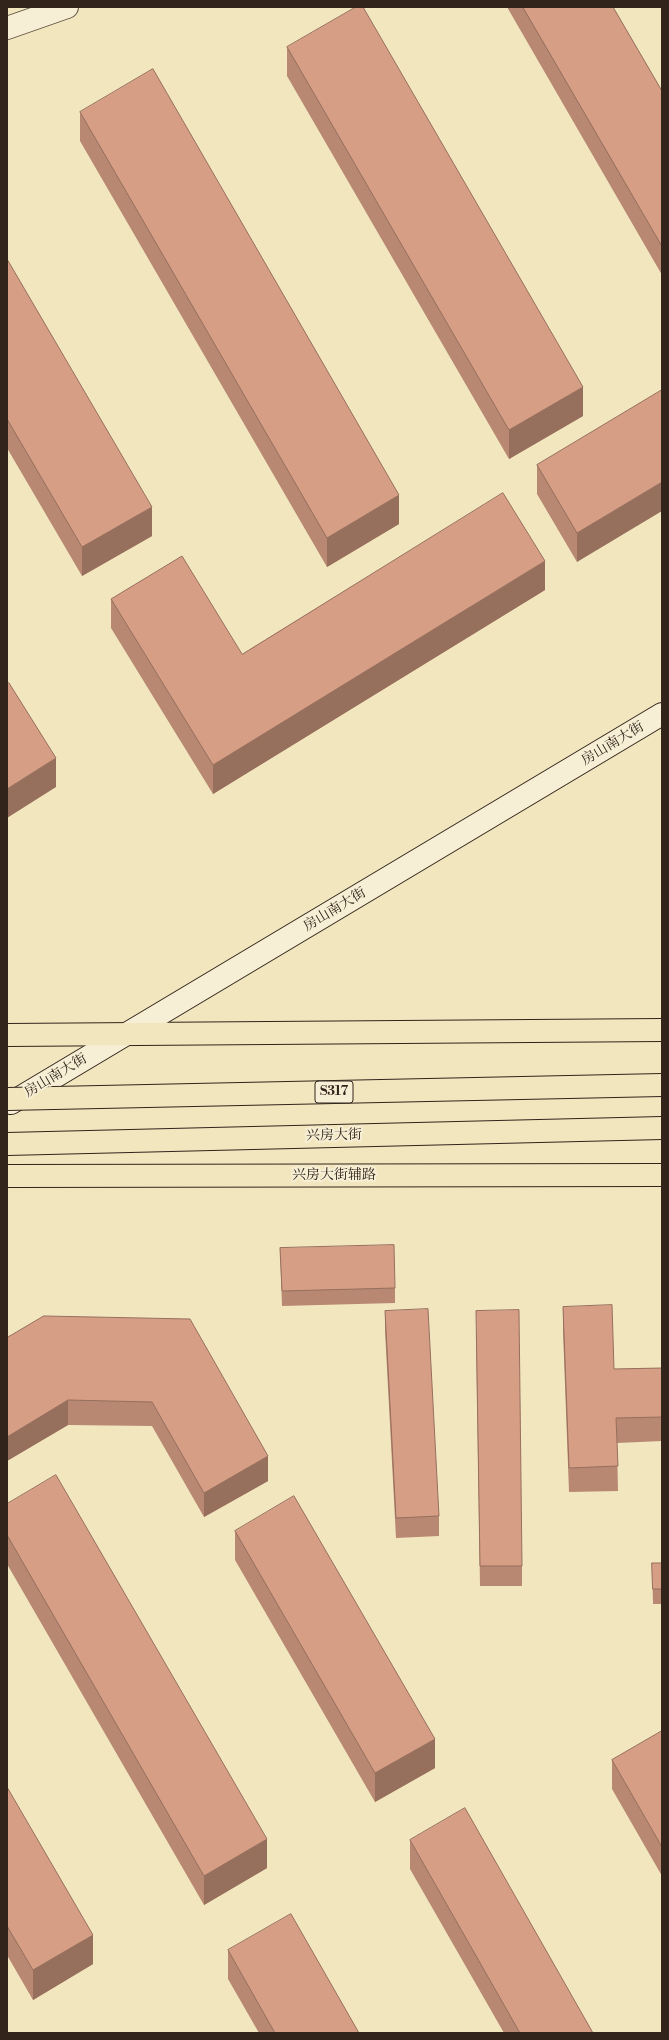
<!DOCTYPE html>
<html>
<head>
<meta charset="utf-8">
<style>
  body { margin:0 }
  #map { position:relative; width:669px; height:2040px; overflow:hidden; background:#f2e6bf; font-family:"Libre Bodoni",serif }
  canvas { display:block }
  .frame { position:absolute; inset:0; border:8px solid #32241b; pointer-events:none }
</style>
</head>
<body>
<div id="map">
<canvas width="669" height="2040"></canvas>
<div class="frame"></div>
</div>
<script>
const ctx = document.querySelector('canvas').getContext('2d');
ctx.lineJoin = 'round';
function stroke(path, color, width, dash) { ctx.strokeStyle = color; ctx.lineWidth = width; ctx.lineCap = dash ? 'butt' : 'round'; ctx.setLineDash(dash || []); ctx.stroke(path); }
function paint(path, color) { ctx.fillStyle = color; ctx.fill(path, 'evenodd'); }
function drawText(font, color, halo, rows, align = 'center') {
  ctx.font = font + ' "Libre Bodoni","Noto Serif SC",serif'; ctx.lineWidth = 4; ctx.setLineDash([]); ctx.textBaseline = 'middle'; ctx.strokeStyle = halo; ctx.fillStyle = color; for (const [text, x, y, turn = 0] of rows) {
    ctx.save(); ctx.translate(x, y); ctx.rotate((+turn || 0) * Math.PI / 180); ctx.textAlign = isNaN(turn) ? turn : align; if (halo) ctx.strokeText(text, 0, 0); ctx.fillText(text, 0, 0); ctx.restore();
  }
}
const street = new Path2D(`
  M7,28L67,7`);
const secondary = new Path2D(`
  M11,1103L662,714`);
const primary = new Path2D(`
  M7,1035L662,1030
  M7,1144L662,1128
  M7,1176L662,1175`);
const primaryBridge = new Path2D(`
  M7,1099L662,1085`);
const wall = new Path2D(`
  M507,7H613L662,91V275Z
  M287,47L583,416L509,459L287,76Z
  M80,112L399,524L327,567L80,141Z
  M7,259L152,536L82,576L7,448Z
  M662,390L577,562L537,494V465Z
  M545,590L213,794L111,628V599L242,654Z
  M280,1248L395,1288V1303L282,1306Z
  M563,1307L614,1369L662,1368V1441L617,1443L618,1491L569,1492L563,1331Z
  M385,1311L439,1516V1536L396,1538L385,1331Z
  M44,1316L268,1481L204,1517L152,1426L68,1425L7,1461V1338Z
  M476,1331L522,1566V1586H480Z
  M7,1504L267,1868L204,1905L7,1564Z
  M235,1531L435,1768L375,1802L235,1560Z
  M652,1563H662V1604H653Z
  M662,1731V1876L612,1789V1760Z
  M7,1787L93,1964L33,2000L7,1955Z
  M410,1840L593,2033H504L410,1869Z
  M228,1950L359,2033H259L228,1979Z`);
const shadedWall = new Path2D(`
  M583,387V416L509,459V430Z
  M662,482V511L577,562V533Z
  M399,495V524L327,567V538Z
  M152,507V536L82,576V547Z
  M545,561V590L213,794V765Z
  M56,758V787L7,818V789Z
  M68,1400V1425L7,1461V1437Z
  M268,1456V1481L204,1517V1493Z
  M435,1739V1768L375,1802V1773Z
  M267,1839V1868L204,1905V1876Z
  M93,1935V1964L33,2000V1970Z`);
const building = new Path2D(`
  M356,7H363L583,387L509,430L287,47Z
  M523,7H613L662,91V246Z
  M153,69L399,495L327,538L80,112Z
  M7,259L152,507L82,547L7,419Z
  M662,390V482L577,533L537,465Z
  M503,493L545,561L213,765L111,599L182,556L242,654Z
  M9,683L56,758L7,789V684Z
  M394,1245L395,1288L282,1291L280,1248Z
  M612,1305L614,1369L662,1368V1417L616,1418L618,1466L569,1468L563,1307Z
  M428,1309L439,1516L396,1518L385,1311Z
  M519,1310L522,1566H480L476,1311Z
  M44,1316L190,1319L268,1456L204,1493L152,1402L68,1400L7,1437V1338Z
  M56,1475L267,1839L204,1876L7,1535V1504Z
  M294,1496L435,1739L375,1773L235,1531Z
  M652,1563H662V1589H653Z
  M662,1731V1847L612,1760Z
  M7,1787L93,1935L33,1970L7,1926Z
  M465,1808L593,2033H520L410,1840Z
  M291,1914L359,2033H275L228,1950Z`);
const shields = [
  [334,1092,38]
];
const shieldNames = [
  ["S317",334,1092]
];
const streetNames = [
  ["房山南大街",613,744,-31],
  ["房山南大街",335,910,-31],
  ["房山南大街",56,1076,-31],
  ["兴房大街",334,1136,-1],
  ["兴房大街辅路",334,1176]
];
stroke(street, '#625444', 24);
stroke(secondary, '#32241b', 24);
stroke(primary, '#32241b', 24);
stroke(street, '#f7efd5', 22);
stroke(secondary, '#f7efd5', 22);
stroke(primary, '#f2e6bf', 22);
stroke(primaryBridge, '#32241b', 24, []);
stroke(primaryBridge, '#f2e6bf', 22);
paint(wall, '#b88872');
paint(shadedWall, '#966f5d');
paint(building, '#d69e85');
stroke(building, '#966f5d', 1);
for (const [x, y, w] of shields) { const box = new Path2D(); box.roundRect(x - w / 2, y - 11, w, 22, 3); ctx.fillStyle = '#f7efd5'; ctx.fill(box); stroke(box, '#32241b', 1); }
drawText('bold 13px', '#32241b', null, shieldNames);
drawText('14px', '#32241b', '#f7efd5', streetNames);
</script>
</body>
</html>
